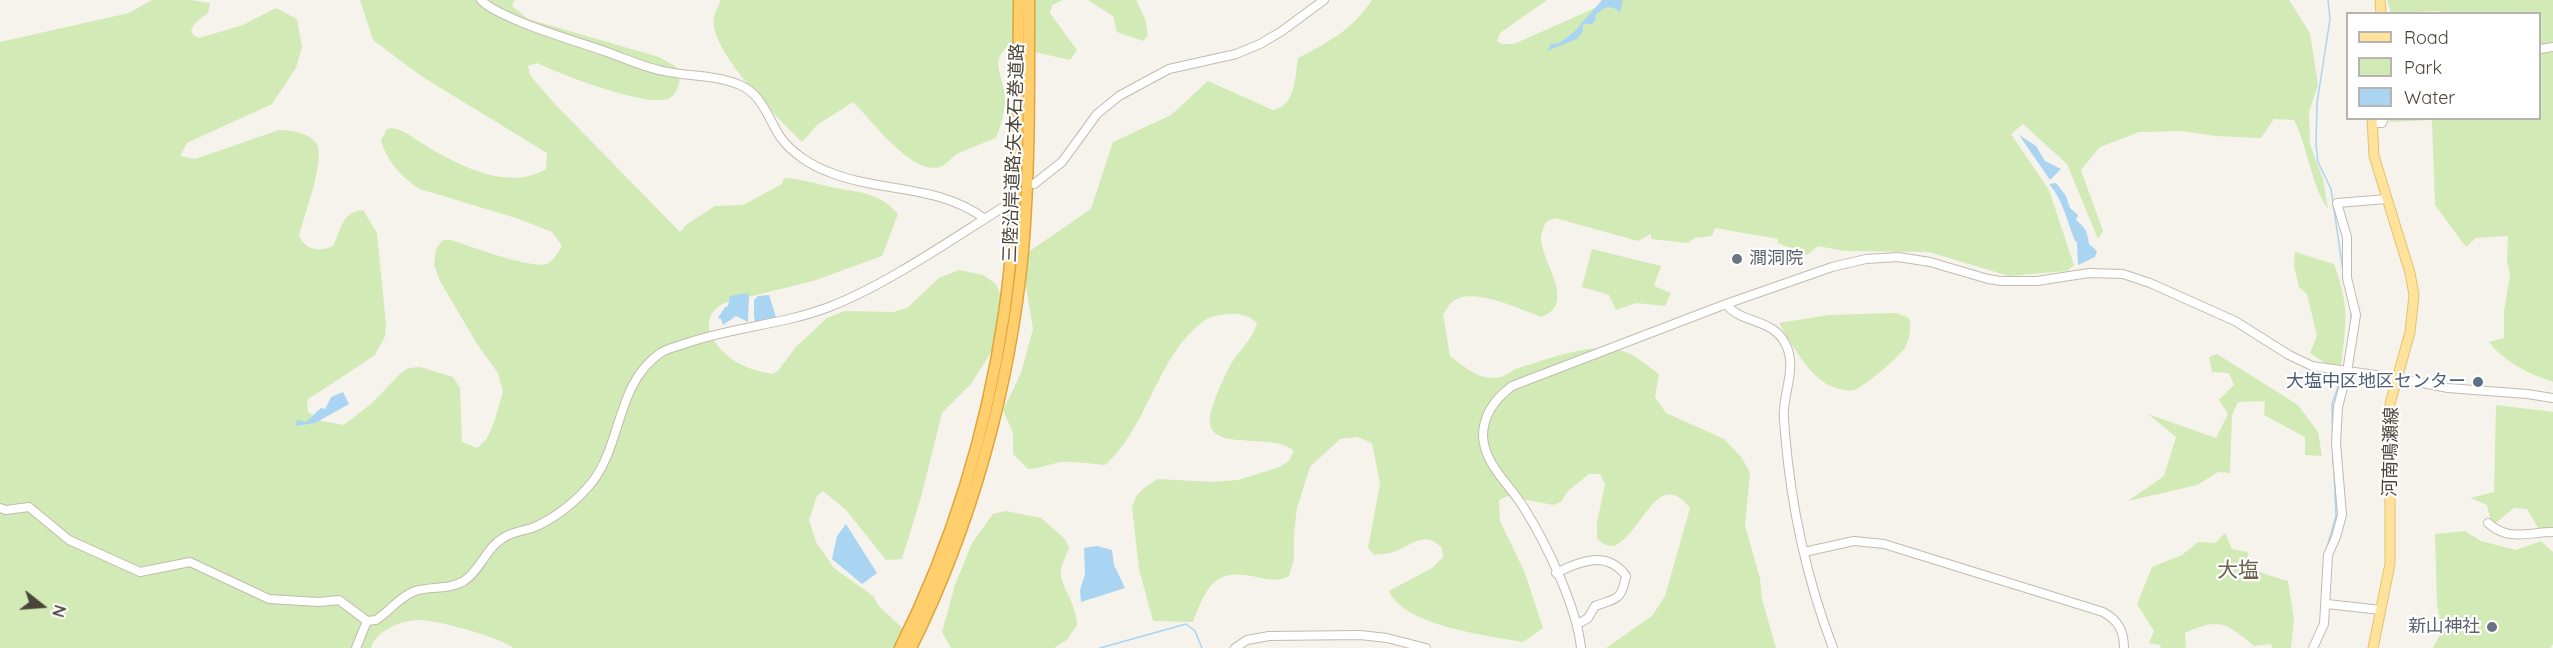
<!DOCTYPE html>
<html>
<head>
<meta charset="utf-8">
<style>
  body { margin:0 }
  #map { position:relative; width:2553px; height:648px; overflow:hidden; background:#f6f3ec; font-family:Quicksand,sans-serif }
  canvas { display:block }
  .legend { position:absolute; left:2346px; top:12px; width:195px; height:108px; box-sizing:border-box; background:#fff; border:2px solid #b7b4b0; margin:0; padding:8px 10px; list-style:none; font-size:18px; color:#4b4439 }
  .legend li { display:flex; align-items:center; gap:12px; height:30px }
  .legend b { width:30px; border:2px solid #b7b4b0 }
  .north { position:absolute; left:12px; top:576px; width:60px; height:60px; -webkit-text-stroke:4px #fff; paint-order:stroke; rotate:107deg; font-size:16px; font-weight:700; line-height:24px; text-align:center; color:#4b4439 }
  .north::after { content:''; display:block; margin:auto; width:21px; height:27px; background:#4b4439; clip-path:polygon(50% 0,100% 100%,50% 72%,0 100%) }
</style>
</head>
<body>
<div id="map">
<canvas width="2553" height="648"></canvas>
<ul class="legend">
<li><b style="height:8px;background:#ffe39c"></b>Road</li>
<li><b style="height:16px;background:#d2eab5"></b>Park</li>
<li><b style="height:16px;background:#a9d4f2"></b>Water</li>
</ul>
<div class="north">N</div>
</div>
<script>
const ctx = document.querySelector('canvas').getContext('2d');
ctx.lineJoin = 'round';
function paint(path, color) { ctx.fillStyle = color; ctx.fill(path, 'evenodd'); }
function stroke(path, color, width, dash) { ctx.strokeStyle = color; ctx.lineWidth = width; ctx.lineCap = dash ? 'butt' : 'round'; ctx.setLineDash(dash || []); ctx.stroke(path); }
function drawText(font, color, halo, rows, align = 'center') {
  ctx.font = font + ' Quicksand,"Noto Sans JP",sans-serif'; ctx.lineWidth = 4.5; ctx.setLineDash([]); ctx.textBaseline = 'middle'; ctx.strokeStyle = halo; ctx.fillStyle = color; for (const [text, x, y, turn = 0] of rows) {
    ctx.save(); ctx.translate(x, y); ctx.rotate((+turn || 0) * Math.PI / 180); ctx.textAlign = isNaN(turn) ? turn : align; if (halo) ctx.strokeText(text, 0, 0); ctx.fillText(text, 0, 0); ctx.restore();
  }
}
const green = new Path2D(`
  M152,0H191L210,3L208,13L196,22L191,30L193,35L199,38L243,25L276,8L297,19L302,47L296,68L272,104L187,143L180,156L195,159L279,130C291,130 311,133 317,145C325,160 304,217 299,235C305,251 320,252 333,246C342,229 341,212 363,210L377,233L386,324L385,336L375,355L307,400L308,412L322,421L344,425L372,403L402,372L409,368L420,367L453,377L460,388L462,442L477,448L486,440L493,425L503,392L498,373L477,344L440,281L434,265L436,249L443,240H451C470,246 530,269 547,264C554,261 558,252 562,246L552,232L519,219L420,189C402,178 386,160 381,140L387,129C399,125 417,141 428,147C462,167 509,191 546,169L547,153L421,76L373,40L360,0H515L512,6L528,19L659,57L675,66L681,73C679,82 678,93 670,98C650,109 559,74 537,63L528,66L530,75L553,102L680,232L687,224L715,206L743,205L782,184L784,178C802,179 818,184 835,188C861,193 879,192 898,214L882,256L813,281L724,303C692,320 717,352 740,364C750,369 761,372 772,374L778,371L795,348L827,318L845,311L893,312L907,308L939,278L959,270L983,275L996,284L1004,303L995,346L971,384L942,413L921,497L902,559L886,560L846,510L823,491L817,496L809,520L816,542L834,568L873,596L879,606L914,639L896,648H514C496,636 441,621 420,620C402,620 376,630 371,648H0V42L129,13Z
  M721,0H1063L1052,5L1050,13L1077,50L1070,60L1009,46C989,60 1003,76 1005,95C1006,109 1001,125 996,138C983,143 969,148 957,154C952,157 948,163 942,166C914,179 871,119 853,102L817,125L802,142C780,120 707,49 714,17C715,12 719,5 721,0Z
  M1088,0H1136L1145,18L1148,35L1143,41L1117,32L1113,16Z
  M1372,0H1547L1500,33L1497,41L1502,44H1514L1613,0H2289L2310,33L2318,85L2309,112L2310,144L2323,179L2328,209C2311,185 2308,147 2294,120L2274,119L2261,138L2215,136L2182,131L2139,132L2100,147L2081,170L2103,231L2098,239L2067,164L2023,124L2011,134L2049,190L2074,265L2067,271L2009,276L1929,252L1844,251L1818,246L1807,255L1778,243V239L1715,228L1712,236L1695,238L1688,243L1651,239V234L1638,241L1555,218L1546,222C1544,226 1542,232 1541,236C1540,262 1578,302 1542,317C1521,310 1470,284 1451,303C1448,306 1446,311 1443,314L1450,356C1471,372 1490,389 1515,369C1548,360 1594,339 1628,353C1639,358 1650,368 1659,374L1655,397L1666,413L1724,439L1742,458L1750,473L1745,525L1760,579L1762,599L1776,648H1606L1652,616L1665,596L1690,508C1663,473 1647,515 1630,533C1626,538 1620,542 1615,546L1606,545L1597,539V523L1605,484L1600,474H1589L1568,491L1561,502L1553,505L1508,496L1499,500L1500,521L1525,573L1543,628L1523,642C1490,636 1403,626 1389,591L1432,568L1443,557L1442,548C1423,529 1412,546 1393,552C1387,554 1380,554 1374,555L1368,548L1380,484L1372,443L1357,437L1340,439L1310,467L1297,508L1294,534V559L1289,576C1280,581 1271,580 1261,578C1216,567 1208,582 1193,622L1153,621L1139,569L1132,507L1137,495L1144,488L1158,479L1213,482L1238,480L1280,467L1289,461L1294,451C1273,431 1205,454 1210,417C1212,403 1225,374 1232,362C1241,349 1252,339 1257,323C1248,315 1239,313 1227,314C1220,315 1211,316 1205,320C1157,354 1148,428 1105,465C1091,464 1075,461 1061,462C1049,464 1039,469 1028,469L1013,454V433L1003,410L1021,373L1033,329L1021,257L1091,209L1113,142L1171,115L1208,81L1273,110C1296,106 1295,76 1298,58C1330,41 1351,31 1372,0Z
  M2387,0H2553V382C2528,373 2505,363 2489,342L2504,338V311L2510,275L2507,261L2508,236L2476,238L2466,247L2435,205L2432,120L2389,122L2391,118H2540V14H2440L2439,11L2391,13Z
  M1592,249L1661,266L1654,286L1671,293L1665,306L1636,303L1616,310L1609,295L1582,287Z
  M2295,252L2334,264C2350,308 2346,322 2341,367L2330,366L2310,353L2317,336L2307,294L2299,287L2294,266Z
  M1896,313L1909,318C1912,327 1909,342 1904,349C1898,358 1864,387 1854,390C1847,392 1837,388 1831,386C1808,376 1792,344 1779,323L1829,315Z
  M2217,354L2298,405L2318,432L2322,456L2305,455V437L2264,415L2265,401L2238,402L2232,415L2230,473L2218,472L2197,485L2128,501L2164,476L2176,437L2148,414L2216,438L2228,414L2219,400L2234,385L2229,373L2212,372L2209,357Z
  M2496,405L2553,412V532L2541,533L2527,509L2514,508L2492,526L2487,505L2470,498L2494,492Z
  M1006,511L1041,518L1065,539L1069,547C1067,555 1062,562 1061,570C1058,582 1077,604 1077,625L1067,640L1054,648H951L942,632L955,585L972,543L993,514Z
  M2465,531L2481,541L2516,550L2541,541L2553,552V644L2550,648H2433L2442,631L2437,604L2435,534Z
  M2225,533L2232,549L2248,552C2247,573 2273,576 2288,581L2294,620L2291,648H2272L2271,644L2254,646C2226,623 2220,617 2185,633L2186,648H2161L2160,645L2149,643L2154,631L2137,604L2152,567L2182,555L2198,542L2215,543Z`);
const water = new Path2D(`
  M1602,0H1623L1620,12C1609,4 1604,7 1595,16L1596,20L1592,24H1583V31L1577,39L1547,51L1551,44L1559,43L1574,32Z
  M2019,135L2036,146L2045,161L2061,169L2050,180Z
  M2056,183L2066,196L2070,208L2078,215L2076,220C2086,229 2087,230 2089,244L2097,251L2095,257L2078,265L2077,242L2075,241C2067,221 2063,200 2049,184Z
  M747,293L749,295L748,322L736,316L723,325L721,319L718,318L725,307L728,306L730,296Z
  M769,295L777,320L756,324L754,317V300L758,296Z
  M343,392L349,404L315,423L296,426L297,420L306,422L321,408L325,409L331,397Z
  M846,524L877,573L862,584L832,559L837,536Z
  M1097,546L1112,550L1114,565L1125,588L1081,602L1080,590L1085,574L1084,548Z`);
const stream = new Path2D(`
  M2328,0L2330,19L2317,103L2316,145L2318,162L2331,189L2344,278
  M2351,309V322
  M2333,465L2332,404L2343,373
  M2326,551L2336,516L2334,471
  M2323,573L2324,557
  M1100,648L1186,624L1195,631L1202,648`);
const minor = new Path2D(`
  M481,0C499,19 579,42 607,52C624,58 641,66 659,70C686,77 714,74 740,85C763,95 768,119 781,138C792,153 812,166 829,172C880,193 939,184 985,219
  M2540,49L2553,47
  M2372,123H2382L2384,118
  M1034,184L1062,162L1097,114L1119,96L1169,69L1236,54L1260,44L1282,31L1324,0
  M1726,304C1741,324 1772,318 1785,343C1797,365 1785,388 1784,410C1783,418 1785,426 1785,433C1791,506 1807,580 1833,648
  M0,508L6,510L29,507L69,540L140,572L190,562L269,599L319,602L339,600L367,621L376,620C390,611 399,597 415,591C431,586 449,590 464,581C481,570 485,549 503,538C512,532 522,531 532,528C555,519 578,500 593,481C622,442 617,384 659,354C665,349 676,347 684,344C731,327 782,325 829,307C886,285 949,241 1002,208
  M2488,523C2509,542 2528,532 2553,532
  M1804,552L1854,541L1884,544L2103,612C2118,620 2124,631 2124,648
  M1556,573C1580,561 1607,550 1626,576C1621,601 1617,598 1595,606L1588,618L1578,624
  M2327,604L2381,610
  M356,648L367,621
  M1235,648L1247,640L1269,636L1360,635L1387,638L1426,648
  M1581,648C1577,607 1546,543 1524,508C1510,485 1484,464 1483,436C1483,415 1496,398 1512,386L1726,304L1832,267L1866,259L1898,257L1930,262L1988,279L2001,281H2037L2089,273L2123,274L2150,283L2235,321L2289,355L2312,366L2397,378L2448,388L2527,394L2553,398
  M2313,648L2324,624L2328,555L2336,537L2342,515L2336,443L2338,407L2347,372L2356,315L2347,278V237L2337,203L2387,199`);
const major = new Path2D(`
  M2380,0L2381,14
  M2372,118L2374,156L2410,273L2414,295L2410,332L2390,404V564L2373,648`);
const highway = new Path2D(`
  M900,648C952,544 987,429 1004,314C1019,210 1018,105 1019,0
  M911,648C972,525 1010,387 1023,251C1030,168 1029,83 1029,0`);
const markers = [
  [1737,259,6,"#6b7280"],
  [2478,382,6,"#5c6f8a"],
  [2492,627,6,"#6b7280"]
];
const streetNames = [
  ["三陸沿岸道路;矢本石巻道路",1014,153,-88],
  ["河南鳴瀬線",2391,452,-89]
];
const worshipNames = [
  ["澗洞院",1749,259],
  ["新山神社",2480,627,"right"]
];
const serviceNames = [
  ["大塩中区地区センター",2466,382]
];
const quarterNames = [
  ["大塩",2238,571]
];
paint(green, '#d2eab5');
paint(water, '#a9d4f2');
stroke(stream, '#a9d4f2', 1.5);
stroke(minor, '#c2bbae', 10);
stroke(major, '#e6c16a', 11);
stroke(highway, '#e0a43c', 13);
stroke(minor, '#fff', 8);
stroke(major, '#ffe39c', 9);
stroke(highway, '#ffcf6e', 10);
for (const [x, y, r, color] of markers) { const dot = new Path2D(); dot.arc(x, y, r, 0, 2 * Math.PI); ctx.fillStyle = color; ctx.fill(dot); stroke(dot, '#fff', 2); }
drawText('18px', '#4b4439', '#fff', streetNames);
drawText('18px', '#5b616d', '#fff', worshipNames, 'left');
drawText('18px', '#4e5e75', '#fff', serviceNames, 'right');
drawText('21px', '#6e6250', '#fff', quarterNames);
</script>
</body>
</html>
